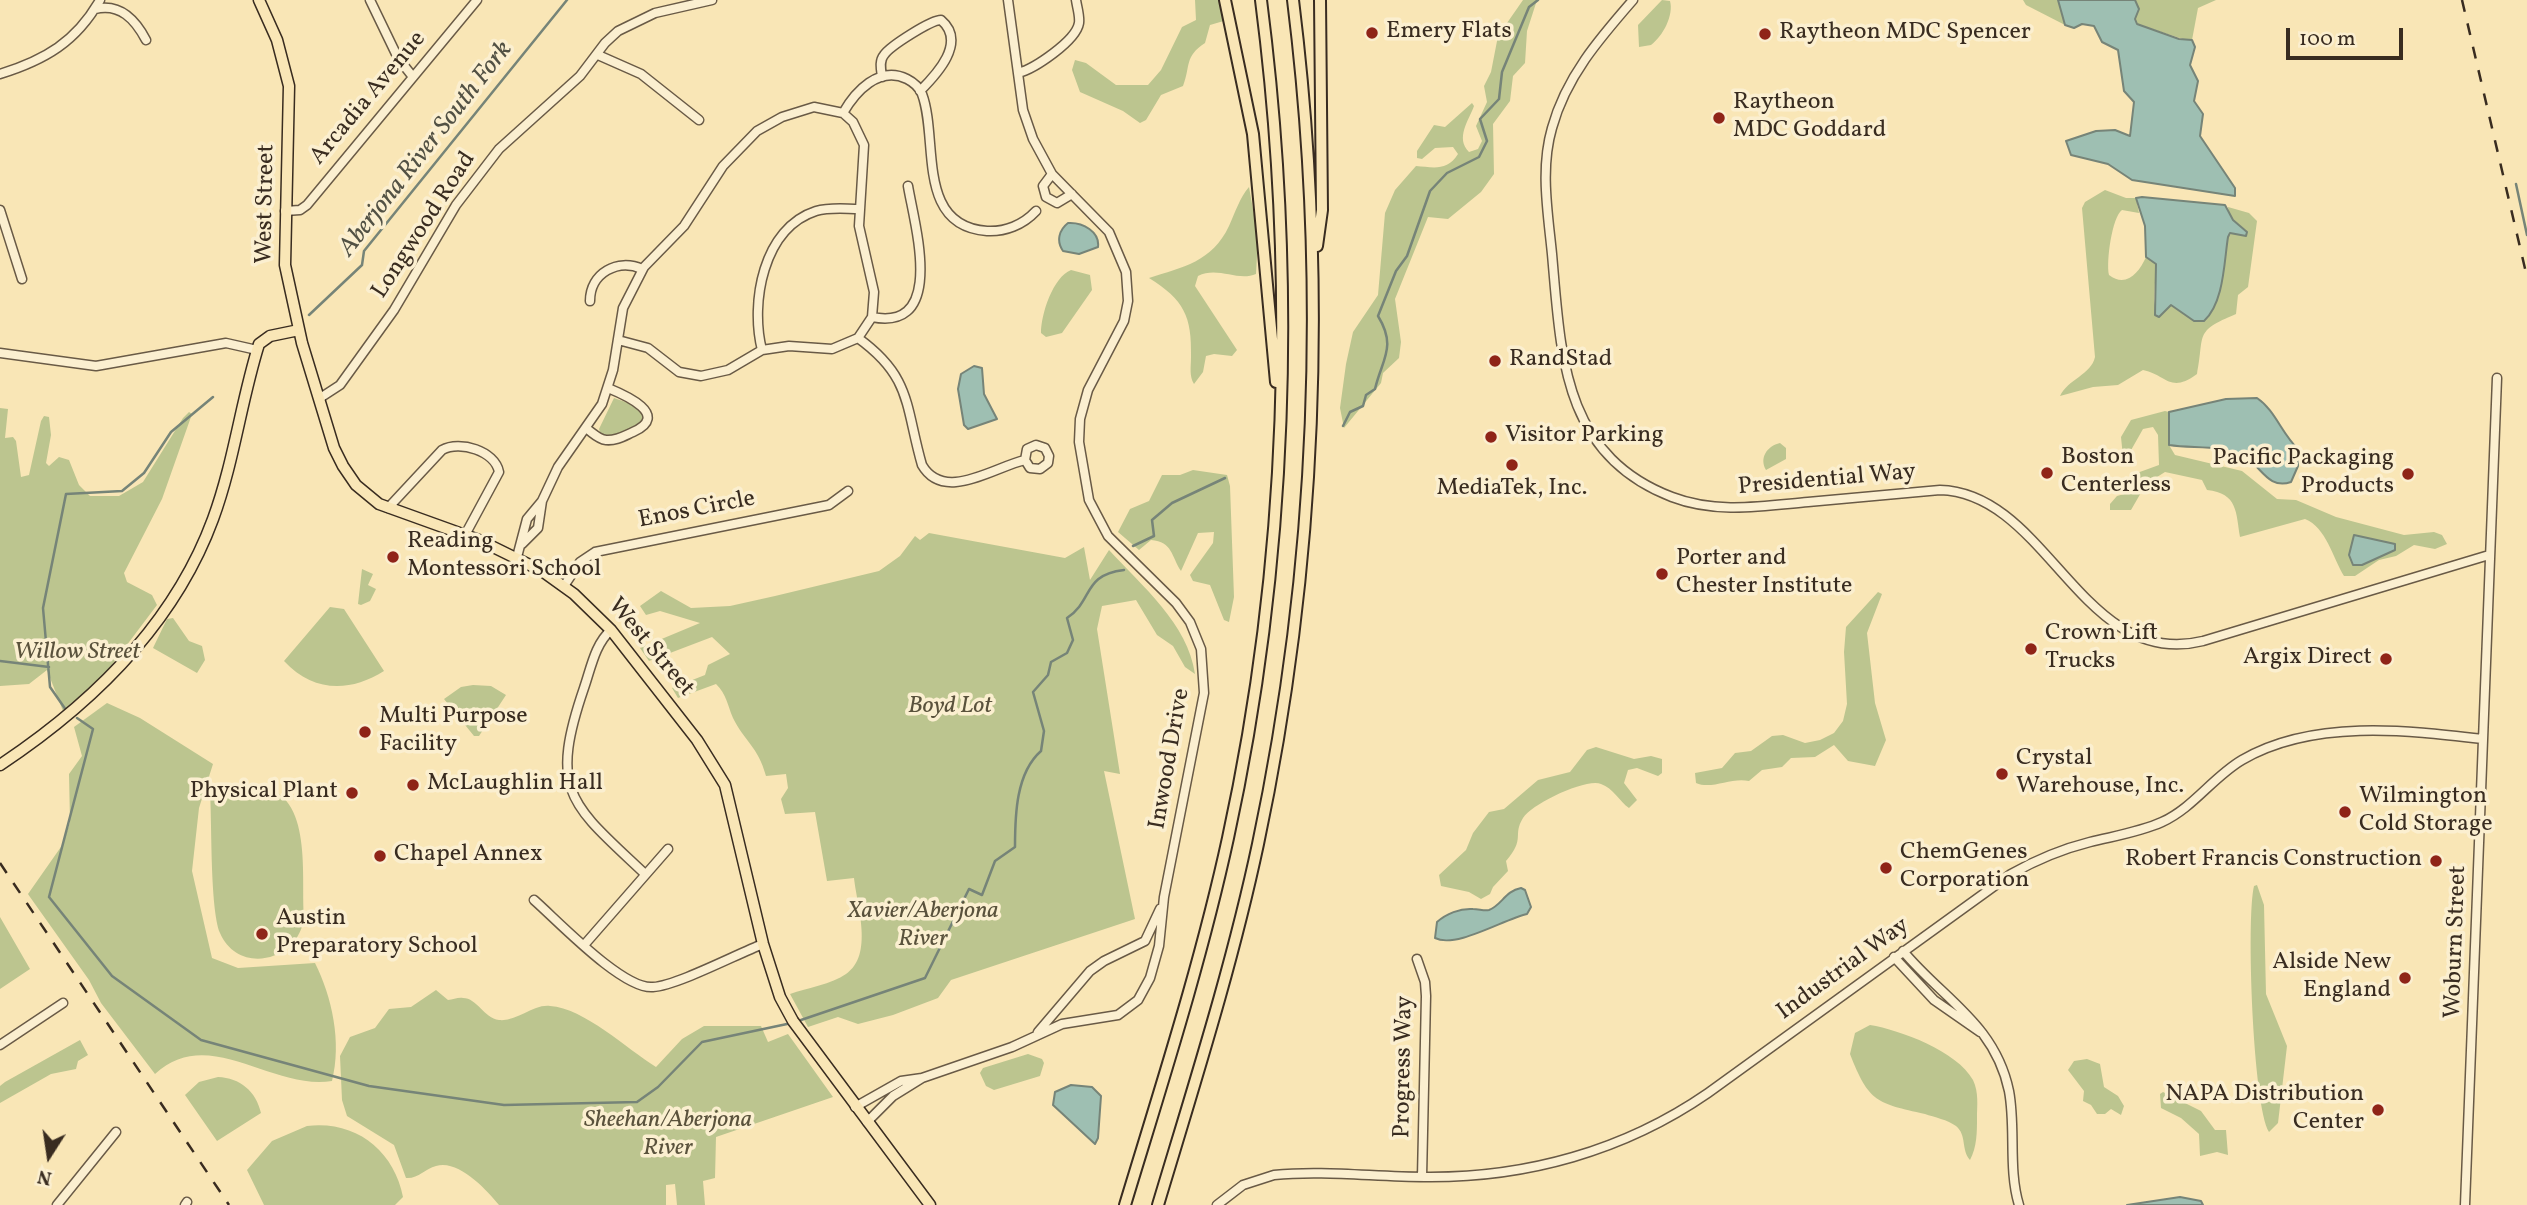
<!DOCTYPE html>
<html>
<head>
<meta charset="utf-8">
<style>
  body { margin:0 }
  #map { position:relative; width:2527px; height:1205px; overflow:hidden; background:#f9e6b6; font-family:Vollkorn,serif }
  canvas { display:block }
  .north { position:absolute; left:14px; top:1121px; width:70px; height:70px; -webkit-text-stroke:5px #fbefd0; paint-order:stroke; rotate:192deg; font-size:19px; font-weight:700; line-height:28px; text-align:center; color:#392c20 }
  .north::after { content:''; display:block; margin:auto; width:24px; height:32px; background:#392c20; clip-path:polygon(50% 0,100% 100%,50% 72%,0 100%) }
  .scale { position:absolute; left:2286px; top:28px; width:117px; height:32px; box-sizing:border-box; border:4px solid #392c20; border-top:0; padding-left:9px; font-size:21px; line-height:24px; white-space:nowrap; color:#392c20; -webkit-text-stroke:5px #fbefd0; paint-order:stroke }
</style>
</head>
<body>
<div id="map">
<canvas width="2527" height="1205"></canvas>
<div class="north">N</div>
<div class="scale">100 m</div>
</div>
<script>
const ctx = document.querySelector('canvas').getContext('2d');
ctx.lineJoin = 'round';
function paint(path, color) { ctx.fillStyle = color; ctx.fill(path, 'evenodd'); }
function stroke(path, color, width, dash) { ctx.strokeStyle = color; ctx.lineWidth = width; ctx.lineCap = dash ? 'butt' : 'round'; ctx.setLineDash(dash || []); ctx.stroke(path); }
function drawText(font, color, halo, rows, align = 'center') {
  ctx.font = font + ' Vollkorn,serif'; ctx.lineWidth = 7; ctx.setLineDash([]); ctx.textBaseline = 'middle'; ctx.strokeStyle = halo; ctx.fillStyle = color; for (const [text, x, y, turn = 0] of rows) {
    ctx.save(); ctx.translate(x, y); ctx.rotate((+turn || 0) * Math.PI / 180); ctx.textAlign = isNaN(turn) ? turn : align; if (halo) ctx.strokeText(text, 0, 0); ctx.fillText(text, 0, 0); ctx.restore();
  }
}
const green = new Path2D(`
  M1195,0H1228L1227,20L1210,25L1205,43C1184,57 1191,65 1183,86L1161,95L1146,120L1140,123L1123,111L1080,92L1072,70L1075,60L1086,63L1116,85H1148L1161,70L1182,27L1196,20Z
  M1523,0H1537L1527,31L1525,63L1513,76L1510,101L1493,124L1494,174L1481,192L1448,219L1428,217L1395,299L1401,342L1399,358L1383,373L1381,383L1344,428L1340,408L1346,364L1353,332L1378,295L1385,213L1395,190L1416,166C1432,167 1447,172 1458,154L1453,147L1435,148L1422,159L1417,158V151L1434,125L1445,127L1472,103L1474,106C1469,120 1455,138 1469,152L1478,149L1482,141L1476,126L1487,102L1484,86L1491,72L1498,36Z
  M1662,0L1670,1C1674,15 1663,36 1651,45L1639,47L1638,25Z
  M2023,0H2058L2065,25L2026,5Z
  M2135,0H2216L2198,8L2192,40H2186L2137,24L2135,19L2139,9Z
  M1249,187L1258,237L1256,274C1238,282 1218,266 1198,276L1195,286L1237,350L1232,356L1214,354L1206,356L1203,372L1194,384C1189,376 1191,367 1191,357C1192,316 1184,300 1149,278C1183,267 1212,262 1229,226C1235,213 1240,197 1249,187Z
  M2105,190L2126,198H2136L2139,213L2122,210C2112,217 2106,262 2109,275C2126,288 2139,273 2146,257L2156,264L2154,300L2157,317L2171,305L2194,321L2218,296L2228,237L2232,233L2243,236V228L2229,216L2228,207L2249,213L2257,221L2248,287L2238,295L2236,314C2193,332 2205,334 2197,374C2170,394 2167,375 2143,370L2118,385L2093,387L2060,396C2068,379 2091,375 2095,357L2082,208L2085,202Z
  M1071,270L1090,275L1092,290L1062,333L1046,337L1041,333C1041,314 1053,277 1071,270Z
  M614,398L631,404L645,416L641,426L612,438L601,435L599,429Z
  M0,408L8,409L5,438L13,437L16,441L21,477L29,475L41,421L44,416L49,417L51,435L46,463L49,466L59,457L69,460L79,485L90,496H119L143,482L183,418L189,412L192,414L162,499L124,573L127,582L152,595L157,605L108,670L66,711H63L47,670L29,684L0,686Z
  M2165,411L2169,412V445L2175,455L2242,471L2277,499L2296,500L2336,517L2404,535L2434,532L2442,535L2447,544L2435,549L2414,545L2396,556L2379,560L2355,576H2344C2333,558 2326,527 2305,519L2240,537C2236,513 2238,493 2207,490L2202,480L2165,472L2146,484L2131,510H2110V504L2117,496L2128,493L2137,473L2159,465L2158,435L2153,427L2143,429L2126,459L2123,457L2121,437L2131,420Z
  M1780,443L1786,448V459L1766,470C1759,458 1767,446 1780,443Z
  M1193,470L1227,475L1230,486L1234,597L1229,622L1224,620L1210,585L1193,581L1190,575L1213,543L1214,532L1198,533L1181,571C1171,556 1173,542 1151,540L1139,550L1118,532L1130,509L1149,501L1162,475H1180Z
  M929,533L1065,558L1084,547L1090,580L1109,550C1142,586 1188,624 1195,674L1185,667L1173,646L1157,635L1136,600L1102,606L1097,629L1120,774L1104,771L1135,919L951,980L938,998L893,1015L858,1024L838,1017L808,1027L790,994C807,988 832,984 846,974C874,955 857,906 854,878L827,881L815,812L785,814L781,799L788,788L786,774L766,776C758,746 744,741 733,718C727,704 727,695 716,684L678,698L672,688L705,675L708,665L730,654L712,637L649,661L640,648L700,623L660,611L646,615L640,606L661,591L691,608L730,606L775,596L879,571L900,556L915,536L920,540Z
  M362,569L373,574L368,585L376,589L370,601L361,605L358,604Z
  M1878,592L1882,594L1867,633L1875,703L1886,740L1875,766L1848,761L1834,745L1815,757L1791,758L1782,767L1762,770L1749,781C1731,777 1712,790 1696,783L1695,773L1722,768L1735,753L1751,751L1772,736L1783,735L1805,743L1820,740L1834,733L1843,721L1847,704L1844,652L1846,627Z
  M330,607L344,609L384,671C349,693 313,692 284,661Z
  M173,618L189,641L202,646L205,660L197,673L153,648L167,619Z
  M473,685L491,686L506,695L479,736H474L444,699L461,687Z
  M107,703L140,718L213,764L199,808L192,871L212,958L238,968L315,963C332,997 342,1042 332,1081C272,1091 209,1024 155,1074L101,1003L89,980L30,897L28,894L63,844L70,822L69,774L82,756L74,727Z
  M1596,747L1634,759L1651,756L1662,759V773L1658,776L1637,768L1628,770L1624,783L1637,800L1629,808C1620,802 1613,788 1601,784C1586,778 1532,804 1523,818C1512,836 1526,838 1506,861L1508,871L1493,887L1490,894L1481,899L1469,892L1441,886L1439,875L1466,850L1473,833L1489,812L1504,809L1538,780L1570,772L1587,750Z
  M253,786C314,787 301,873 304,915C302,960 239,977 220,933C210,908 212,823 210,792L218,791L220,805L234,792Z
  M2257,885L2264,905L2266,994L2287,1046L2278,1123L2269,1132C2253,1106 2246,919 2254,886Z
  M0,917L30,969L0,989Z
  M436,990L448,1000C453,1000 458,997 463,998C477,998 484,1018 499,1020C517,1022 533,1004 550,1006C584,1008 627,1049 656,1067L682,1039L704,1026H761L768,1042L788,1034L833,1097L716,1137L715,1178L703,1181L705,1205H677L675,1184L666,1185V1205H499C486,1189 458,1159 436,1166C425,1169 418,1179 406,1178L394,1145L347,1116L342,1100L340,1056L350,1037L375,1028L389,1009L411,1007Z
  M1870,1025C1900,1030 1957,1051 1973,1080C1979,1093 1977,1105 1977,1118C1977,1132 1977,1147 1970,1160C1961,1150 1967,1135 1956,1126C1948,1120 1934,1117 1925,1114C1877,1103 1869,1103 1850,1054L1855,1033Z
  M80,1040L88,1055L78,1061L76,1069L51,1074L0,1103V1086L5,1082Z
  M1028,1054L1042,1059L1044,1063L1040,1076L994,1090L986,1086L980,1073L983,1068Z
  M2087,1059L2100,1064L2104,1087L2118,1096L2124,1106L2121,1115L2111,1109L2105,1114H2097L2091,1105L2083,1101L2084,1091L2068,1070L2074,1061Z
  M218,1077C240,1078 256,1091 261,1113L217,1141L185,1095L199,1082Z
  M2163,1092L2201,1111L2215,1130H2226L2228,1155L2217,1152L2200,1156L2199,1134L2181,1118L2161,1108L2160,1094Z
  M307,1126C355,1120 394,1150 403,1197L395,1205H264L247,1170L272,1141Z`);
const water = new Path2D(`
  M2058,0H2135L2139,9L2135,19L2137,24L2179,39L2192,40L2195,47L2190,65L2198,81L2194,101L2203,114L2200,136L2235,188V196L2132,180L2108,164L2071,155L2066,141L2096,131L2115,130L2130,136L2134,102L2124,91L2118,50L2102,42L2094,26L2082,24L2074,28L2065,25Z
  M1392,27H1412L1411,38H1392Z
  M2142,197L2225,205L2233,220L2247,232L2246,236L2230,233L2228,237C2224,262 2224,303 2204,321H2194L2171,305L2159,317L2155,315L2156,264L2146,257L2145,226L2136,198Z
  M1068,223C1083,222 1100,232 1098,247L1079,254L1063,251C1056,241 1059,230 1068,223Z
  M974,366L982,368L984,394L997,419L968,429L964,425L958,389L961,374Z
  M2257,398C2275,410 2282,434 2298,449V466L2291,482C2268,490 2261,466 2245,457C2220,444 2195,449 2169,445V412L2226,399Z
  M2354,535L2395,544V550L2362,565H2353L2349,555Z
  M1521,888L1525,890L1531,907L1527,914C1504,919 1456,949 1435,938L1437,922C1446,914 1460,908 1473,909C1479,909 1484,911 1489,910C1502,905 1505,891 1521,888Z
  M1071,1085L1092,1087L1101,1096L1098,1138L1095,1144L1053,1105L1055,1092Z
  M2180,1197L2201,1201L2203,1205H2127Z`);
const stream = new Path2D(`
  M2516,184L2527,235
  M309,315L362,265L364,251L567,0
  M1343,426L1350,412L1363,406L1366,395L1375,389C1382,359 1397,347 1378,316L1396,271L1407,256L1430,191L1447,173L1479,157L1487,141L1480,119L1499,99L1502,72L1529,7L1538,0
  M1133,546L1154,536L1152,520L1172,503L1225,478
  M0,661L49,667
  M66,710L50,687L43,608L66,494L122,491L144,473L171,432L213,397
  M77,718L93,729L49,897L112,976L201,1040L369,1086L504,1105L637,1102L658,1087L702,1042L787,1024
  M801,1020L925,978L969,889L982,895L995,861L1015,847C1015,815 1016,773 1041,751L1044,731L1033,692L1048,675L1051,662L1067,653L1073,640L1067,618C1094,600 1082,575 1124,570`);
const minor = new Path2D(`
  M370,0L398,58L413,77
  M1633,0C1599,39 1566,77 1552,128C1540,169 1548,213 1552,254C1561,354 1562,455 1672,497C1716,514 1763,506 1808,502C1852,498 1896,494 1940,490C2048,493 2082,671 2203,641L2489,555
  M95,9C120,3 135,19 146,40
  M598,55L641,74L699,120
  M1018,73C1034,69 1076,41 1079,23C1080,16 1077,7 1076,0
  M0,74C45,60 76,42 100,0
  M882,77C881,69 879,61 884,55C890,46 931,20 941,20C967,42 937,74 920,91
  M843,113C855,92 879,65 907,79C913,82 919,87 922,94C939,139 915,226 987,231C1005,232 1023,225 1036,211
  M1052,174L1043,186L1046,197L1057,203L1072,194
  M0,210L22,279
  M285,211L300,210L307,205L477,0
  M590,301C590,273 618,258 642,269
  M872,317C947,332 914,223 908,186
  M858,338C912,377 905,406 922,465C944,503 994,467 1025,460L1030,468L1040,469L1048,463L1049,456L1045,448L1036,445L1027,449L1025,460
  M762,350C750,303 763,228 816,211C830,207 845,209 859,209
  M0,353L96,366L226,343L257,350
  M320,398L340,385L394,310L456,205L499,149L580,76L605,43L618,31L655,13L712,0
  M587,429C593,433 598,439 606,440C616,441 624,436 633,432C671,415 625,395 608,388
  M388,508L442,450C460,440 495,451 499,472L465,535
  M522,544L538,528L542,501
  M517,557L527,519L542,501L558,467L602,404L613,370L623,308L644,267L684,226L723,166L757,131L782,117L814,107L843,113L853,122L864,145L859,226L874,292L872,317L858,338L832,349L789,346L762,350L728,370L701,376L679,372L648,348L618,340
  M564,586L580,562L595,552L829,505L848,491
  M611,630C595,644 591,668 584,688C548,793 571,804 645,874
  M534,900C558,921 623,990 653,987C676,986 737,954 763,944
  M585,944L668,849
  M1903,951C1943,999 1995,1024 2009,1091C2016,1128 2008,1169 2019,1205
  M1894,957L1934,1000L1980,1032
  M1417,959L1425,982L1426,996L1422,1177
  M1038,1032L1090,971L1104,961L1145,941L1160,909
  M0,1045L63,1003
  M855,1107L901,1081L922,1078L1012,1047L1062,1024L1118,1015L1138,1000L1150,978L1159,946L1164,897L1204,693L1201,649L1190,622L1176,603L1108,536L1089,500L1079,442L1080,419L1088,390L1124,321L1128,301L1126,272L1109,232L1052,174L1033,139L1023,110L1008,0
  M867,1122L893,1096L922,1078
  M57,1205L116,1132
  M185,1205L187,1202
  M1217,1205L1243,1185L1274,1175C1323,1170 1375,1177 1425,1177C1526,1178 1624,1151 1708,1093L2011,874C2036,860 2062,849 2090,842C2114,836 2140,832 2162,822C2193,808 2213,777 2242,760C2312,719 2406,730 2483,739
  M2465,1205L2497,378`);
const major = new Path2D(`
  M259,0L277,40L289,86L285,265L302,343L334,448L343,466L356,485L379,504L479,540L542,571L574,594L611,630L697,740L725,785L763,944L780,997L793,1021L930,1205
  M0,765C92,704 174,625 213,519C234,462 241,401 259,344L270,336L299,330`);
const highway = new Path2D(`
  M1225,0L1253,134L1276,382
  M1317,246L1322,210L1320,0
  M1125,1205C1162,1083 1201,962 1228,838C1288,563 1297,278 1261,0
  M1158,1205C1194,1085 1232,966 1258,844C1317,567 1328,281 1293,0`);
const rail = new Path2D(`
  M2462,0L2527,277
  M0,863L229,1205`);
const markers = [
  [1372,33,7,"#8f2418"],
  [1765,34,7,"#8f2418"],
  [1719,118,7,"#8f2418"],
  [1495,361,7,"#8f2418"],
  [1491,437,7,"#8f2418"],
  [1512,465,7,"#8f2418"],
  [2047,473,7,"#8f2418"],
  [2408,474,7,"#8f2418"],
  [393,557,7,"#8f2418"],
  [1662,574,7,"#8f2418"],
  [2031,649,7,"#8f2418"],
  [2386,659,7,"#8f2418"],
  [365,732,7,"#8f2418"],
  [2002,774,7,"#8f2418"],
  [413,785,7,"#8f2418"],
  [352,793,7,"#8f2418"],
  [2345,812,7,"#8f2418"],
  [380,856,7,"#8f2418"],
  [2436,861,7,"#8f2418"],
  [1886,868,7,"#8f2418"],
  [262,934,7,"#8f2418"],
  [2405,978,7,"#8f2418"],
  [2378,1110,7,"#8f2418"]
];
const poiNames = [
  ["Emery Flats",1386,33],
  ["Raytheon MDC Spencer",1779,34],
  ["Raytheon",1733,104],
  ["MDC Goddard",1733,132],
  ["RandStad",1509,361],
  ["Visitor Parking",1505,437],
  ["Boston",2061,459],
  ["Centerless",2061,487],
  ["Pacific Packaging",2394,460,"right"],
  ["Products",2394,488,"right"],
  ["MediaTek, Inc.",1512,490,"center"],
  ["Reading",407,543],
  ["Montessori School",407,571],
  ["Porter and",1676,560],
  ["Chester Institute",1676,588],
  ["Crown Lift",2045,635],
  ["Trucks",2045,663],
  ["Argix Direct",2372,659,"right"],
  ["Multi Purpose",379,718],
  ["Facility",379,746],
  ["Crystal",2016,760],
  ["Warehouse, Inc.",2016,788],
  ["McLaughlin Hall",427,785],
  ["Physical Plant",338,793,"right"],
  ["Wilmington",2359,798],
  ["Cold Storage",2359,826],
  ["ChemGenes",1900,854],
  ["Corporation",1900,882],
  ["Chapel Annex",394,856],
  ["Robert Francis Construction",2422,861,"right"],
  ["Austin",276,920],
  ["Preparatory School",276,948],
  ["Alside New",2391,964,"right"],
  ["England",2391,992,"right"],
  ["NAPA Distribution",2364,1096,"right"],
  ["Center",2364,1124,"right"]
];
const streetNames = [
  ["Arcadia Avenue",369,99,-50],
  ["West Street",267,204,-89],
  ["Longwood Road",425,226,-57],
  ["Presidential Way",1827,481,-5],
  ["Enos Circle",697,511,-11],
  ["West Street",650,648,50],
  ["Inwood Drive",1171,759,-80],
  ["Woburn Street",2457,942,-88],
  ["Industrial Way",1844,970,-36],
  ["Progress Way",1405,1067,-89]
];
const parkNames = [
  ["Willow Street",77,654],
  ["Boyd Lot",950,708],
  ["Xavier/Aberjona",923,913],
  ["River",923,941],
  ["Sheehan/Aberjona",668,1122],
  ["River",668,1150]
];
const waterNames = [
  ["Aberjona River South Fork",427,150,-52]
];
paint(green, '#bcc58f');
paint(water, '#9ebfb2');
stroke(water, '#768478', 2);
stroke(stream, '#768478', 2.5);
stroke(minor, '#695a46', 11);
stroke(major, '#392c20', 13);
stroke(highway, '#392c20', 14);
stroke(minor, '#fbefd0', 8);
stroke(major, '#f9e6b6', 10);
stroke(highway, '#f9e6b6', 10);
stroke(rail, '#392c20', 2.5, [12, 12]);
for (const [x, y, r, color] of markers) { const dot = new Path2D(); dot.arc(x, y, r, 0, 2 * Math.PI); ctx.fillStyle = color; ctx.fill(dot); stroke(dot, '#fbefd0', 2.5); }
drawText('24px', '#392c20', '#fbefd0', poiNames, 'left');
drawText('24px', '#392c20', '#fbefd0', streetNames);
drawText('italic 24px', '#5a523c', '#fbefd0', parkNames);
drawText('italic 26px', '#525144', '#fbefd0', waterNames);
</script>
</body>
</html>
